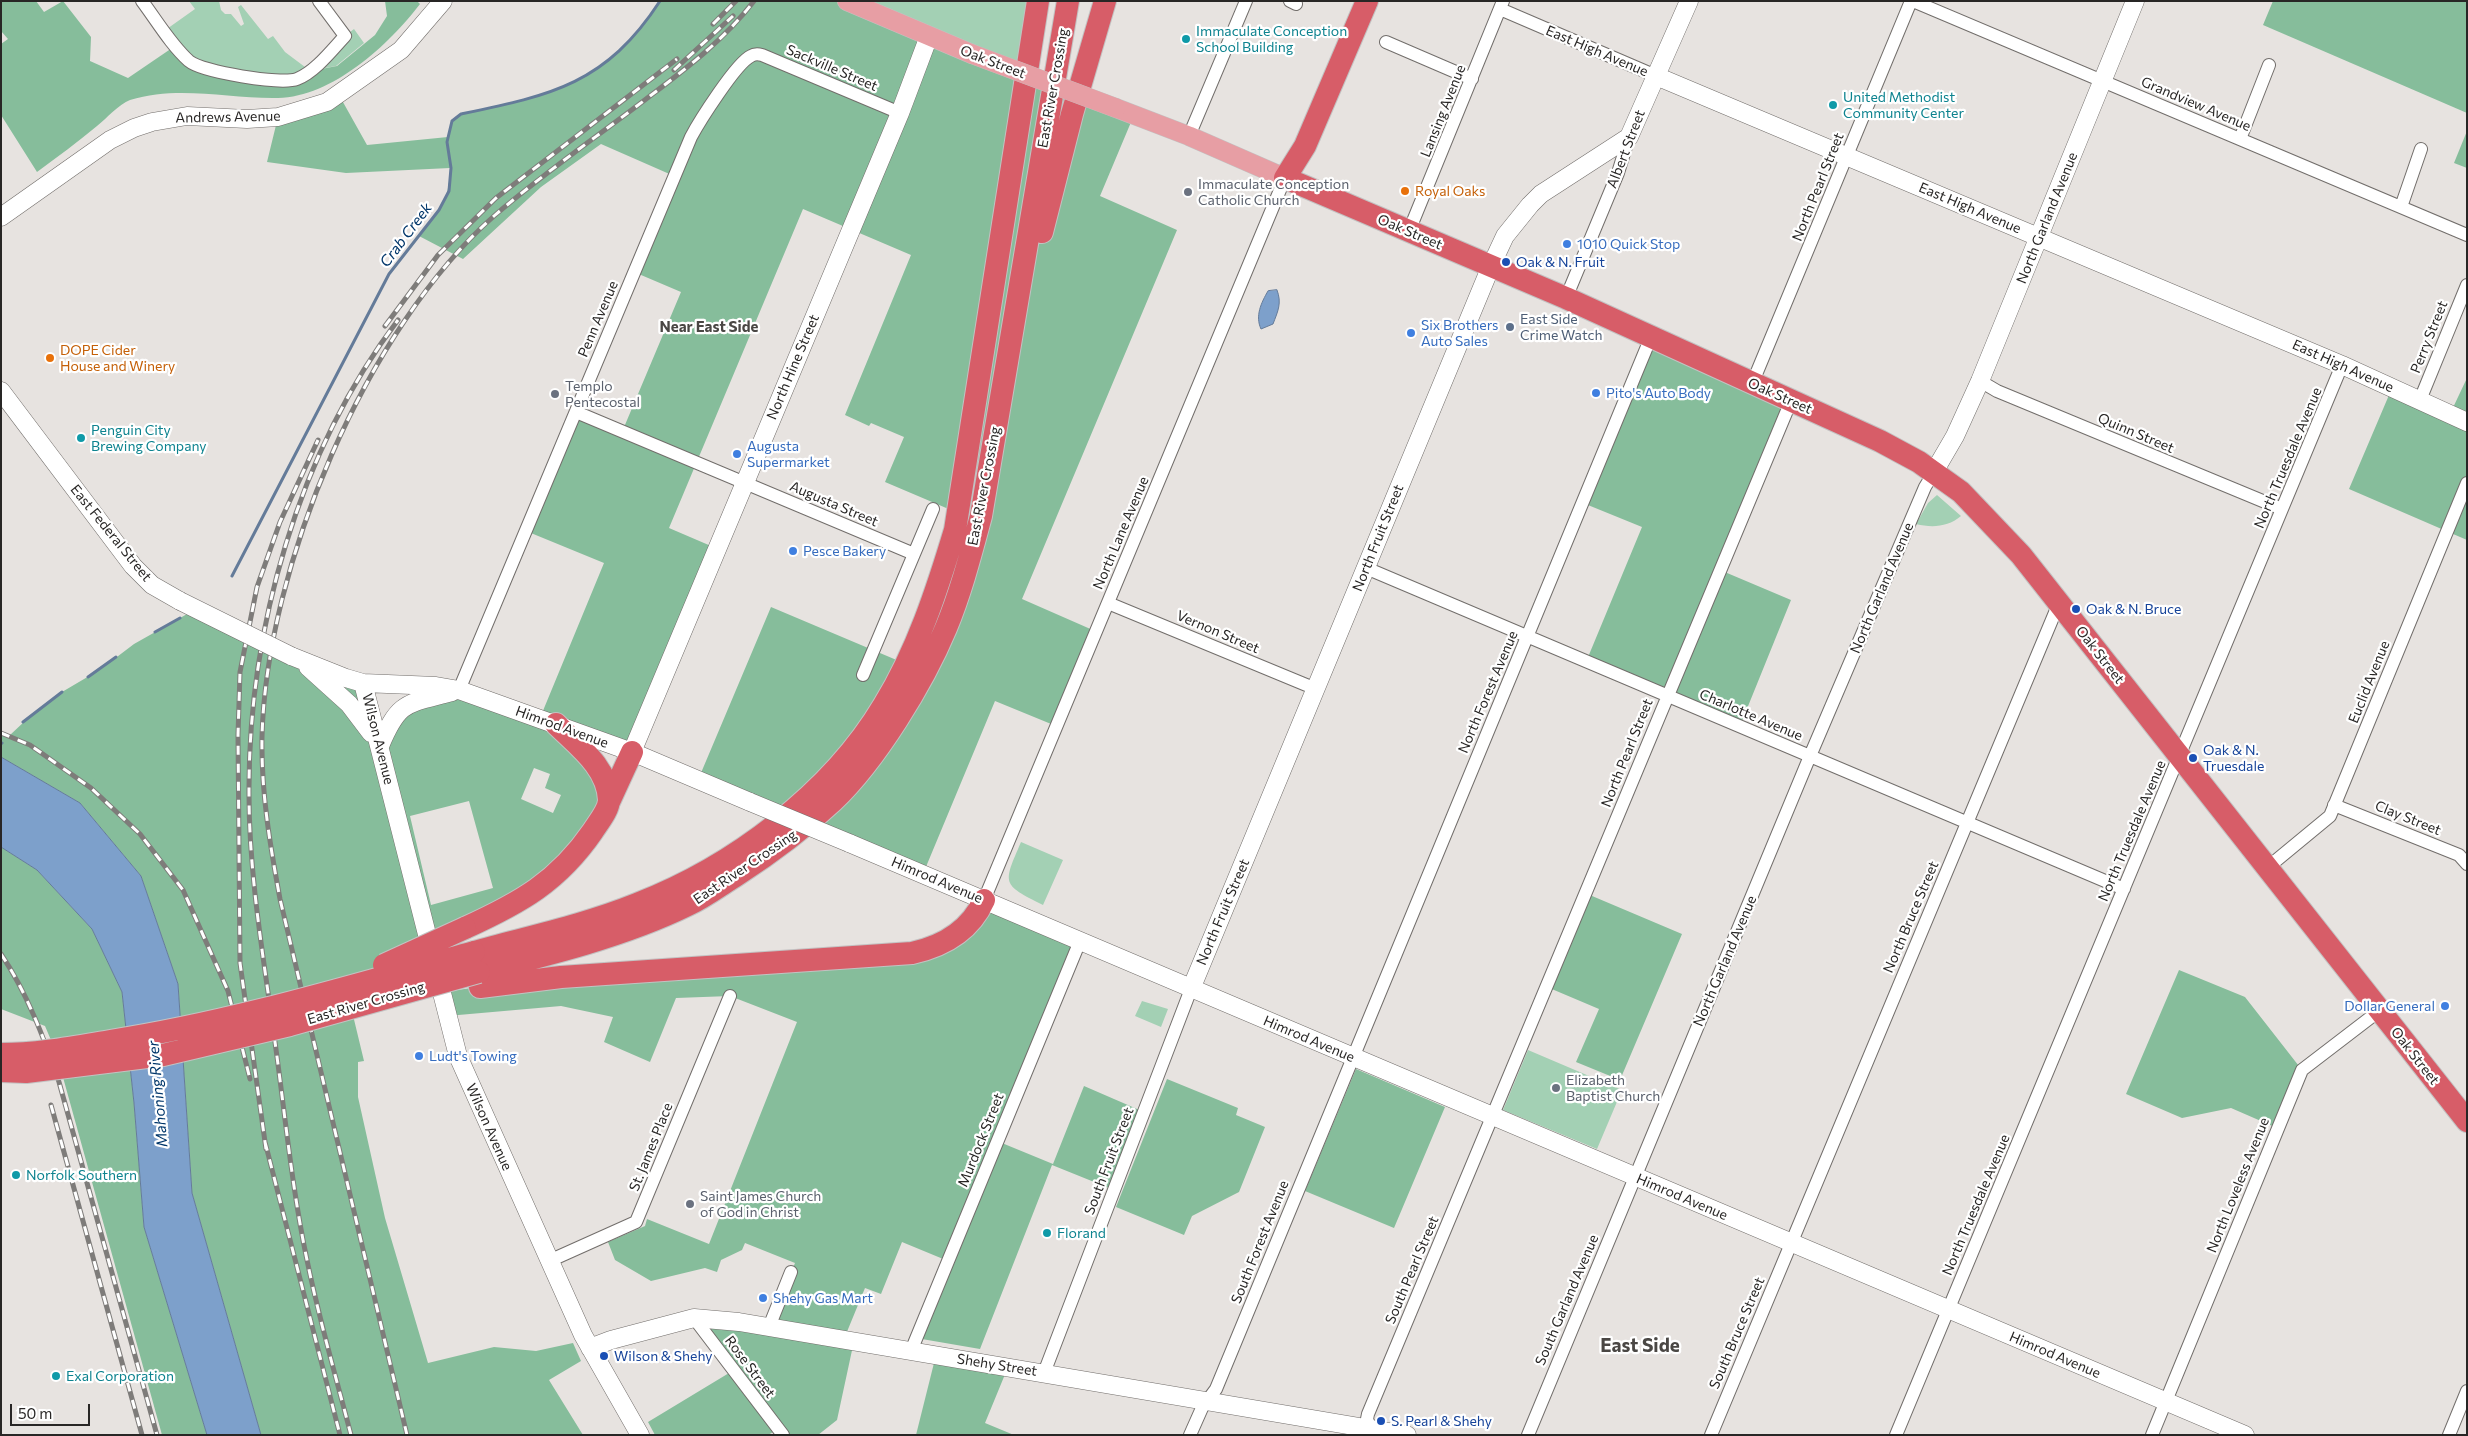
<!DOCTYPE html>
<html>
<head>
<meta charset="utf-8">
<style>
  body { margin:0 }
  #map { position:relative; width:2468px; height:1436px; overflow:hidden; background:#e7e3e0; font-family:Commissioner,sans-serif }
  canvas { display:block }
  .frame { position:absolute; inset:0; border:2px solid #282625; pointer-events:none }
  .scale { position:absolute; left:10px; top:1404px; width:80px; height:22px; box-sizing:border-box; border:2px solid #282625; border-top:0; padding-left:6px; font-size:15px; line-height:18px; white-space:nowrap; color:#282625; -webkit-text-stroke:4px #fff; paint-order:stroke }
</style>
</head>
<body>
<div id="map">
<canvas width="2468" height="1436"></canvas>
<div class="frame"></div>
<div class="scale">50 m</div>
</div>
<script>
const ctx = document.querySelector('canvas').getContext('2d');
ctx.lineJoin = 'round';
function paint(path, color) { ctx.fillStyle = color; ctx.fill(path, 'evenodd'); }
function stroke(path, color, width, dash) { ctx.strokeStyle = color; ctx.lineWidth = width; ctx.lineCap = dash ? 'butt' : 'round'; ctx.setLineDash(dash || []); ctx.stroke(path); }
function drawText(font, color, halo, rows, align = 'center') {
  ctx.font = font + ' Commissioner,sans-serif'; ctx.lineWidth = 4.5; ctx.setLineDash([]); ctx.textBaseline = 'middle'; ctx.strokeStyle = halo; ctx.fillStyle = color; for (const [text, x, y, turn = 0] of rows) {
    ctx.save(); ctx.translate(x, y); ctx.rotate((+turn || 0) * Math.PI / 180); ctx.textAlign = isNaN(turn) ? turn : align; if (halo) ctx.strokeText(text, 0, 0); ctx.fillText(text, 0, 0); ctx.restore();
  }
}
const green = new Path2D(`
  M189,1H219L221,10L225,14H231L241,26L244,24L238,7L241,5L268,39L273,36L285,52L305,67L354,29L364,43L336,66L309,71L297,79L206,68L164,31L195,9Z
  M858,1H1038L1026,76Z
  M1937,495L1961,516C1948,527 1932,528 1916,524L1928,503Z
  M1021,842L1063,860L1043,905C1001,884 1003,884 1021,842Z
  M1142,1001L1168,1009L1161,1027L1135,1016Z
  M1528,1050L1622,1090L1597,1149L1503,1110Z`);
const forest = new Path2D(`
  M1,1H36L44,12L63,1L91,37L90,61L128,78L175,46L189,61L263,80L337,66L375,35L387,16L385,1H417L420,4C389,45 332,97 278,98C229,99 179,85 130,100C119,104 107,118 97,126C78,142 57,157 37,172L1,115V44L8,39L1,31Z
  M660,1H858L1134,115L1100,196L1177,230L1022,599L1095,631L1056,726L995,701L923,874L698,780L771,607L906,664L958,513L885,482L904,437L871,423L869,426L845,415L911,255L803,209L669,528L718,549L632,752L557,725L609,802L568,862L429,944L444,992L519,981L912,953L980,908L1080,941L997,1141L1053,1164L1084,1086L1144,1112L1114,1190L1052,1165L980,1349L916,1338L948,1261L902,1242L881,1294L865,1288L844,1339L854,1341L837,1420L818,1435H783L778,1429L768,1435H655L648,1422L734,1370L694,1318L768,1327L795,1263L745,1243L742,1250L721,1260L717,1272L705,1268L651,1281L615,1260L608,1242L645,1226L647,1219L709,1244L797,1022L730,996L676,998L650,1062L604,1042L613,1017L561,1006L447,1016L444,993L351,1007L364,1061L358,1062V1097L385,1218L428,1363L494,1347L536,1351L573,1343L581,1361L549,1380L583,1435H261L192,1193L178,984L141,876L80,803L1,757V733L9,736L26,720L62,692L101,669L134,644L196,609L363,683L380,745L391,720L459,690L540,718L604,563L526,531L576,412L622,432L681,292L634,272L674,176L601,144L541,187L463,259L419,236C440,210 449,203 450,168L346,173L267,162L278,117L339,95L367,145L448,137L452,121L461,114C553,95 606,85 660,1ZM534,768L550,774L545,788L561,795L553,813L521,799ZM469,801L493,888L431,905L410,816Z
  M2273,1H2467V113L2263,25Z
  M2467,131V168L2454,163Z
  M1651,337L1791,401L1720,570L1791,600L1740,726L1586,662L1642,527L1583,503Z
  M2467,378V540L2349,489L2392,388L2450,414Z
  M1,847L37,870L92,929L122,992L134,1103L144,1227L207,1435H162L56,1052L45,1026L1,1009Z
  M1585,893L1682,934L1620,1080L1576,1062L1599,1009L1547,987Z
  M2179,970L2245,997L2302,1070L2277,1128L2231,1108L2182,1118L2126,1094Z
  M1356,1069L1445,1107L1394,1228L1305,1191Z
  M1167,1079L1238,1108L1236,1115L1265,1127L1239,1192L1192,1216L1184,1235L1116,1207Z
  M936,1355L1008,1367L985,1423L1014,1435H916Z`);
const water = new Path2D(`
  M1277,290C1282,303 1278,311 1273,324L1261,329C1255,316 1261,303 1268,291Z
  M1,757L80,803L141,876L178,984L192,1193L261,1435H207L144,1227L134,1103L122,992L92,929L37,870L1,847Z`);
const stream = new Path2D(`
  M232,576L389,274L439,210L449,191L451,168L447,142L452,121L461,114C552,95 606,84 660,1
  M155,632L180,618
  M88,677L116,657
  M23,722L62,692
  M1,744L2,743`);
const street = new Path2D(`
  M142,1C157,21 171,45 189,61C202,72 281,85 297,79C315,72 332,50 345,36L319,1
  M1290,1L1296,4
  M1913,1L2467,235
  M1500,9L1656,76
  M1386,42L1472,79
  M1189,136L1246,1
  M2240,139L2269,65
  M2401,207L2421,149
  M1409,231L1503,1
  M1566,298L1618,173L1629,137
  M1980,381L1997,391L2282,509
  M1752,384L1911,1
  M2420,400L2467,285
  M576,412L914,554
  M1366,568L2124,889
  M1108,603L1316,689
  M863,675L933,509
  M459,690L691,137C699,122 736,63 751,56C754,54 758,54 762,55L900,113
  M2334,805L2459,855L2467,864
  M2267,868L2330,816L2467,483
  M984,900L1285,178
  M549,1261L636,1222L730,996
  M694,1318L783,1435
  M769,1327L791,1272
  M911,1351L1080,941
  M1044,1373L1191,989
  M1190,1435L1202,1408L1216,1389L1651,337
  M1373,1435L1367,1419L1368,1414L1791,401
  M1528,1435L1810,756L1925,487L1934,472
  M1711,1435L2059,603
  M1896,1435L2342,365
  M2152,1435L2302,1070L2379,1011
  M2449,1435L2467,1391`);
const secondary = new Path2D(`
  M1656,76L2342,365L2467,422
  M1,217L110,140L134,128L152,122L187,116L247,119L278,117L327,102L401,50L443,1
  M1,391L133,566L152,585L180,601
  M1934,472L1955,436L1980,381L2135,1
  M291,656L346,678L363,683L436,686L459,690L632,752L750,802
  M308,667L349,704L371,733
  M363,683L458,1056L583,1335L640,1435
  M380,746C399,700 407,704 452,692
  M632,752L900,113L929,36
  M849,843L2245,1435
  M1191,989L1491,266L1505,236L1530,205L1541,194L1629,137L1689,1
  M590,1348L611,1340L694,1318L739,1322L1407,1435`);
const primary = new Path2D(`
  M847,1L972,54
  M1116,108L1189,136L1285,178`);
const highway = new Path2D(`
  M1285,178L1566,298L1880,441L1919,462L1961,492L2021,555L2467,1121
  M1285,178L1305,146L1367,1
  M1042,232L1072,114L1105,1
  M609,802L632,752
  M465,928C520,903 558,882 593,831C598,823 609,810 609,800C608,767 577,745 556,724
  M474,952C528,937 585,925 637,904C733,867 831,794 884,705C917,651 937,590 955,530L1038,1
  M479,972C548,955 625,936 688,905C705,897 721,885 737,875C771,853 803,829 833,801C876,760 923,683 946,628C961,592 971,553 981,516L1068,1
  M480,987L561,977L912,953C944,946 970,931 984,900`);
const rail = new Path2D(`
  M713,24L736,1
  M674,70L733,16
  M385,326L438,255L496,198L677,59
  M1,733L30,745L91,788L140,834L183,890L228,991L250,1079
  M1,954C27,993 44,1038 59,1082L157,1435
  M51,1105L142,1435
  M265,1142L340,1435
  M266,1149L240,963L238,735L240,672L257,587L280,522L318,440
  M351,1435C336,1377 319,1319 307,1260C292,1189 285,1114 275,1042C264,960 249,877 249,794C248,630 298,452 398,320
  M407,1435L280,899C270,845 261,792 262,737C266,567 366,329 494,216C544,173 598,136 650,96C687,68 725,39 754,1`);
const secondaryBridge = new Path2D(`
  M180,601L291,656
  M750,802L849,843`);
const primaryBridge = new Path2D(`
  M972,54L1116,108`);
const highwayBridge = new Path2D(`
  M384,965L465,928
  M1,1054C38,1054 74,1047 110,1041C233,1022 354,985 474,952
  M1,1071L26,1072L163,1055L290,1025L479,972`);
const markers = [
  [1186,39,5,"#0f9aa8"],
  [1833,105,5,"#0f9aa8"],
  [1405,191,5,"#e8710a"],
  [1188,192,5,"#6b7280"],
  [1567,244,5,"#3f7fe0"],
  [1506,262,5,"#1a4fb4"],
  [1510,327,5,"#5c6f8a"],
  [1411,333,5,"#3f7fe0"],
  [50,358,5,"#e8710a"],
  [1596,393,5,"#3f7fe0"],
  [555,394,5,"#6b7280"],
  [81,438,5,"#0f9aa8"],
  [737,454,5,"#3f7fe0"],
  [793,551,5,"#3f7fe0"],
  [2076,609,5,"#1a4fb4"],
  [2193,758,5,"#1a4fb4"],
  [2445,1006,5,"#3f7fe0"],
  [419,1056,5,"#3f7fe0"],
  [1556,1088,5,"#6b7280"],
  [16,1175,5,"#0f9aa8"],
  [690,1204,5,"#6b7280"],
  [1047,1233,5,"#0f9aa8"],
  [763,1298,5,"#3f7fe0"],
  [604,1356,5,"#1a4fb4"],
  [56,1376,5,"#0f9aa8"],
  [1381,1421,5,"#1a4fb4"]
];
const cultureNames = [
  ["Immaculate Conception",1196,31],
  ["School Building",1196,47],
  ["United Methodist",1843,97],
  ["Community Center",1843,113],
  ["Penguin City",91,430],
  ["Brewing Company",91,446],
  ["Norfolk Southern",26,1175],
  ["Florand",1057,1233],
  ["Exal Corporation",66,1376]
];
const streetNames = [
  ["East High Avenue",1597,51,23],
  ["Oak Street",993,62,21],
  ["Sackville Street",832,68,23],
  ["East River Crossing",1053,88,-80],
  ["Grandview Avenue",2196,104,23],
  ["Lansing Avenue",1443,111,-68],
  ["Andrews Avenue",228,117,-1],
  ["Albert Street",1626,149,-69],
  ["North Pearl Street",1818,187,-68],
  ["East High Avenue",1970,208,23],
  ["North Garland Avenue",2047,218,-68],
  ["Oak Street",1410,232,23],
  ["Penn Avenue",598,319,-67],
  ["Perry Street",2429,337,-68],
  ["East High Avenue",2343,366,24],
  ["North Hine Street",793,367,-67],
  ["Oak Street",1780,396,24],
  ["Quinn Street",2136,433,23],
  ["North Truesdale Avenue",2288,458,-67],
  ["East River Crossing",984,486,-79],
  ["Augusta Street",834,504,23],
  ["East Federal Street",111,533,51],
  ["North Lane Avenue",1121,533,-67],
  ["North Fruit Street",1378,538,-68],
  ["North Garland Avenue",1882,588,-67],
  ["Vernon Street",1218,632,23],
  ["Oak Street",2100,655,52],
  ["Euclid Avenue",2369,682,-68],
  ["North Forest Avenue",1488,692,-67],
  ["Charlotte Avenue",1751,715,23],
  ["Himrod Avenue",562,727,20],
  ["Wilson Avenue",378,739,76],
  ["North Pearl Street",1627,753,-68],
  ["Clay Street",2408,818,22],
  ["North Truesdale Avenue",2132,831,-67],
  ["East River Crossing",745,867,-34],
  ["Himrod Avenue",937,880,23],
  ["North Fruit Street",1223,912,-67],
  ["North Bruce Street",1911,917,-67],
  ["North Garland Avenue",1725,961,-67],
  ["East River Crossing",366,1003,-16],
  ["Himrod Avenue",1309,1039,23],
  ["Oak Street",2415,1056,52],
  ["Wilson Avenue",489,1127,66],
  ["Murdock Street",981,1140,-68],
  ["St. James Place",651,1147,-68],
  ["South Fruit Street",1109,1161,-69],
  ["North Loveless Avenue",2238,1185,-68],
  ["Himrod Avenue",1682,1197,23],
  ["North Truesdale Avenue",1976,1205,-67],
  ["South Forest Avenue",1260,1242,-68],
  ["South Pearl Street",1412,1270,-67],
  ["South Garland Avenue",1567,1300,-67],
  ["South Bruce Street",1737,1333,-67],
  ["Himrod Avenue",2055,1355,23],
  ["Shehy Street",997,1365,9],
  ["Rose Street",750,1367,53]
];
const worshipNames = [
  ["Immaculate Conception",1198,184],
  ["Catholic Church",1198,200],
  ["Templo",565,386],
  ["Pentecostal",565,402],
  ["Elizabeth",1566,1080],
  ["Baptist Church",1566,1096],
  ["Saint James Church",700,1196],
  ["of God in Christ",700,1212]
];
const foodNames = [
  ["Royal Oaks",1415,191],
  ["DOPE Cider",60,350],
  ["House and Winery",60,366]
];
const shopNames = [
  ["1010 Quick Stop",1577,244],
  ["Six Brothers",1421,325],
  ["Auto Sales",1421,341],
  ["Pito's Auto Body",1606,393],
  ["Augusta",747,446],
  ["Supermarket",747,462],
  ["Pesce Bakery",803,551],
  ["Dollar General",2435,1006,"right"],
  ["Ludt's Towing",429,1056],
  ["Shehy Gas Mart",773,1298]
];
const transitNames = [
  ["Oak & N. Fruit",1516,262],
  ["Oak & N. Bruce",2086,609],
  ["Oak & N.",2203,750],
  ["Truesdale",2203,766],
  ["Wilson & Shehy",614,1356],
  ["S. Pearl & Shehy",1391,1421]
];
const serviceNames = [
  ["East Side",1520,319],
  ["Crime Watch",1520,335]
];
const waterNames = [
  ["Crab Creek",406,235,-53],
  ["Mahoning River",158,1094,-95]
];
const neighbourhoodNames = [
  ["Near East Side",709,327]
];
const districtNames = [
  ["East Side",1640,1346]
];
paint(green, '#a3d0b4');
paint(forest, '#86bd9b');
paint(water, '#7da0cb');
stroke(water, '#647b99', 1);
stroke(stream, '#647b99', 3);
stroke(street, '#726e6b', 14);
stroke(secondary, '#726e6b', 19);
stroke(primary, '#c3c2c2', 20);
stroke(highway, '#c3c2c2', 24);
stroke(street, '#fff', 12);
stroke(secondary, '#fff', 18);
stroke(primary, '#e79ea4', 19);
stroke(highway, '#d75d68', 22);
stroke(rail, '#7e7c7a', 5);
stroke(rail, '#fff', 3, [9]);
stroke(secondaryBridge, '#726e6b', 19, []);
stroke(primaryBridge, '#c3c2c2', 20, []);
stroke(highwayBridge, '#c3c2c2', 24, []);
stroke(secondaryBridge, '#fff', 18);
stroke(primaryBridge, '#e79ea4', 19);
stroke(highwayBridge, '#d75d68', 22);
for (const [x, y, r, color] of markers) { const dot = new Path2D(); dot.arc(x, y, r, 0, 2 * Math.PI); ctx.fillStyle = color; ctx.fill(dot); stroke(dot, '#fff', 2); }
drawText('14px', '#0d838f', '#fff', cultureNames, 'left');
drawText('14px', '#282625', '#fff', streetNames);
drawText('14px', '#5b616d', '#fff', worshipNames, 'left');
drawText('14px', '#c56008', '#fff', foodNames, 'left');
drawText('14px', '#366cbe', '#fff', shopNames, 'left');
drawText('14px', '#164399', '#fff', transitNames, 'left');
drawText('14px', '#4e5e75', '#fff', serviceNames, 'left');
drawText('italic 15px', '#01366a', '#fff', waterNames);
drawText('bold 15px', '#4a4744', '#fff', neighbourhoodNames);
drawText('bold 19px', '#4a4744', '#fff', districtNames);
</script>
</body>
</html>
